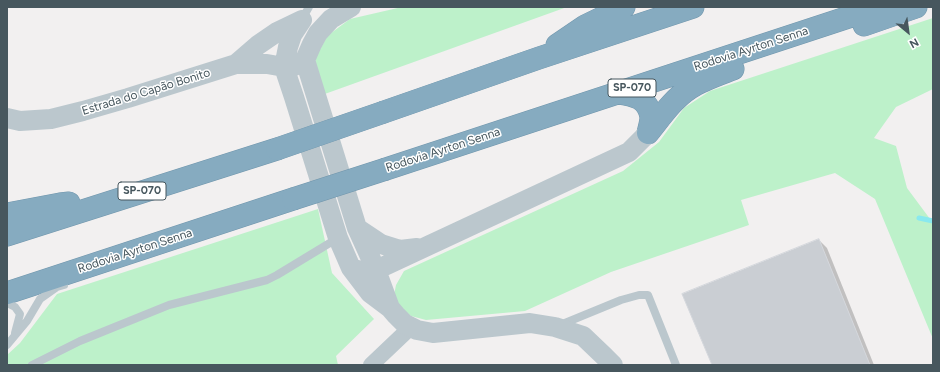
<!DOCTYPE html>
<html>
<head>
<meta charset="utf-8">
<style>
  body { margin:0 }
  #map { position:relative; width:940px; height:372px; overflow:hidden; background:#f2f0f0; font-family:Figtree,sans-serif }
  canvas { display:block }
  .frame { position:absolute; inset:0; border:8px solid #47575e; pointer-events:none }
  .north { position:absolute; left:888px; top:12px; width:40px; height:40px; -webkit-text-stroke:3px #fff; paint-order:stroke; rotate:151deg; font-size:11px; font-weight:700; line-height:16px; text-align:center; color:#47575e }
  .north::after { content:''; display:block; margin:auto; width:14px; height:18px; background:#47575e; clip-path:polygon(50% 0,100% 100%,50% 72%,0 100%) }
</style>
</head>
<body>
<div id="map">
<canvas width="940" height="372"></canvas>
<div class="frame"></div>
<div class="north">N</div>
</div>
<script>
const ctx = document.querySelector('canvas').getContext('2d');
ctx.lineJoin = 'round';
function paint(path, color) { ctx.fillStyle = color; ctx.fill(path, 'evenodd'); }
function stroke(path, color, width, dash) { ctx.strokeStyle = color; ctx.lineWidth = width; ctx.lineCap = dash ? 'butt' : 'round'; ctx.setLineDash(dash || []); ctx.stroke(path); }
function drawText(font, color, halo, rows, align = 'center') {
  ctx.font = font + ' Figtree,sans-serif'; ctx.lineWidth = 3; ctx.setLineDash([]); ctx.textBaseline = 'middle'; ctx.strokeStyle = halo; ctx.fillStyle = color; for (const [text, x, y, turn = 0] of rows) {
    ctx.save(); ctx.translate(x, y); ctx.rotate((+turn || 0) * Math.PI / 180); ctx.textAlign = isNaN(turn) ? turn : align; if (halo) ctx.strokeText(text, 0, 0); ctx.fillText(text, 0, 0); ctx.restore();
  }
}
const green = new Path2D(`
  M402,7H567L322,95L315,59L327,36L350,19Z
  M933,18V89L896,107L874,138L896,146L907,188L933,223V339L875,199L835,173L741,200L749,225L611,272L525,311L426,320L411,316L400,307L394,295L396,285L404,271L623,171L659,142L684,108L710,91Z
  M318,209L332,273L374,319L336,356L338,365H7V355L20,343L57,294Z`);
const shadow = new Path2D(`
  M819,240L827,248L874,365H713Z`);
const stream = new Path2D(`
  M919,218L933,221`);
const building = new Path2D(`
  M819,239L870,365H712L682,294Z`);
const service = new Path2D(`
  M302,19L309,7
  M7,303L15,307L20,314L15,333
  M560,325L621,300L639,295H648L676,365
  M7,345L27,321L40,299L57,287L64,285
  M32,365L80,341L169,305L267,280L277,275L338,238`);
const minor = new Path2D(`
  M371,365L411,327`);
const tertiary = new Path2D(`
  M302,20L292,35L288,47L284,67L294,97L338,238L351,268L370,293L390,308L396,315L405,324L417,330L433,333L530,323L555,327L583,336L605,357L613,365
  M305,60L357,228L376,270L390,308
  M236,64L258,45L277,32L302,20
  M7,118L20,121L51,119L83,111L128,98L236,64H267L284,67H292L296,65L305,60L312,44L318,33L331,19L351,7
  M357,228L381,244L400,250L417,248
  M351,268L364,272L376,270L629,152L648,133`);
const motorway = new Path2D(`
  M864,25L916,7
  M557,45L585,26L624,7
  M618,93C634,95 648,98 651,117C651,122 649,128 648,133
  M384,112L539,58L693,7
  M648,133C661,117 673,99 690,88C702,80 720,74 733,69
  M386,169L879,7
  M7,214L60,204L69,203
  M7,235L277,149
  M7,293L293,199`);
const motorwayBridge = new Path2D(`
  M277,149L384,112
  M293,199L386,169`);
const shields = [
  [632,88,48],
  [142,191,48]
];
const shieldNames = [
  ["SP-070",632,88],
  ["SP-070",142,191]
];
const streetNames = [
  ["Rodovia Ayrton Senna",751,49,-18],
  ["Estrada do Capão Bonito",146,92,-17],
  ["Rodovia Ayrton Senna",443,150,-18],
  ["Rodovia Ayrton Senna",135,251,-18]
];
paint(green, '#bdf1ca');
paint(shadow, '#0003');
stroke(stream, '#89e9ef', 5);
paint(building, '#caced3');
stroke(building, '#d4d7dc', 1);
stroke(motorway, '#7196ac', 23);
stroke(service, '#bbc7cd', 8);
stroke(minor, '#bbc7cd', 16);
stroke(tertiary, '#bbc7cd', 20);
stroke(motorway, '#86abc0', 22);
stroke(motorwayBridge, '#7196ac', 23, []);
stroke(motorwayBridge, '#86abc0', 22);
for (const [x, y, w] of shields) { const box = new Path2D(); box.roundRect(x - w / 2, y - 9, w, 18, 3); ctx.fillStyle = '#fff'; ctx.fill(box); stroke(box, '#47575e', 1); }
drawText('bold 11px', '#47575e', null, shieldNames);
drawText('12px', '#47575e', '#fff', streetNames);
</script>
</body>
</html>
